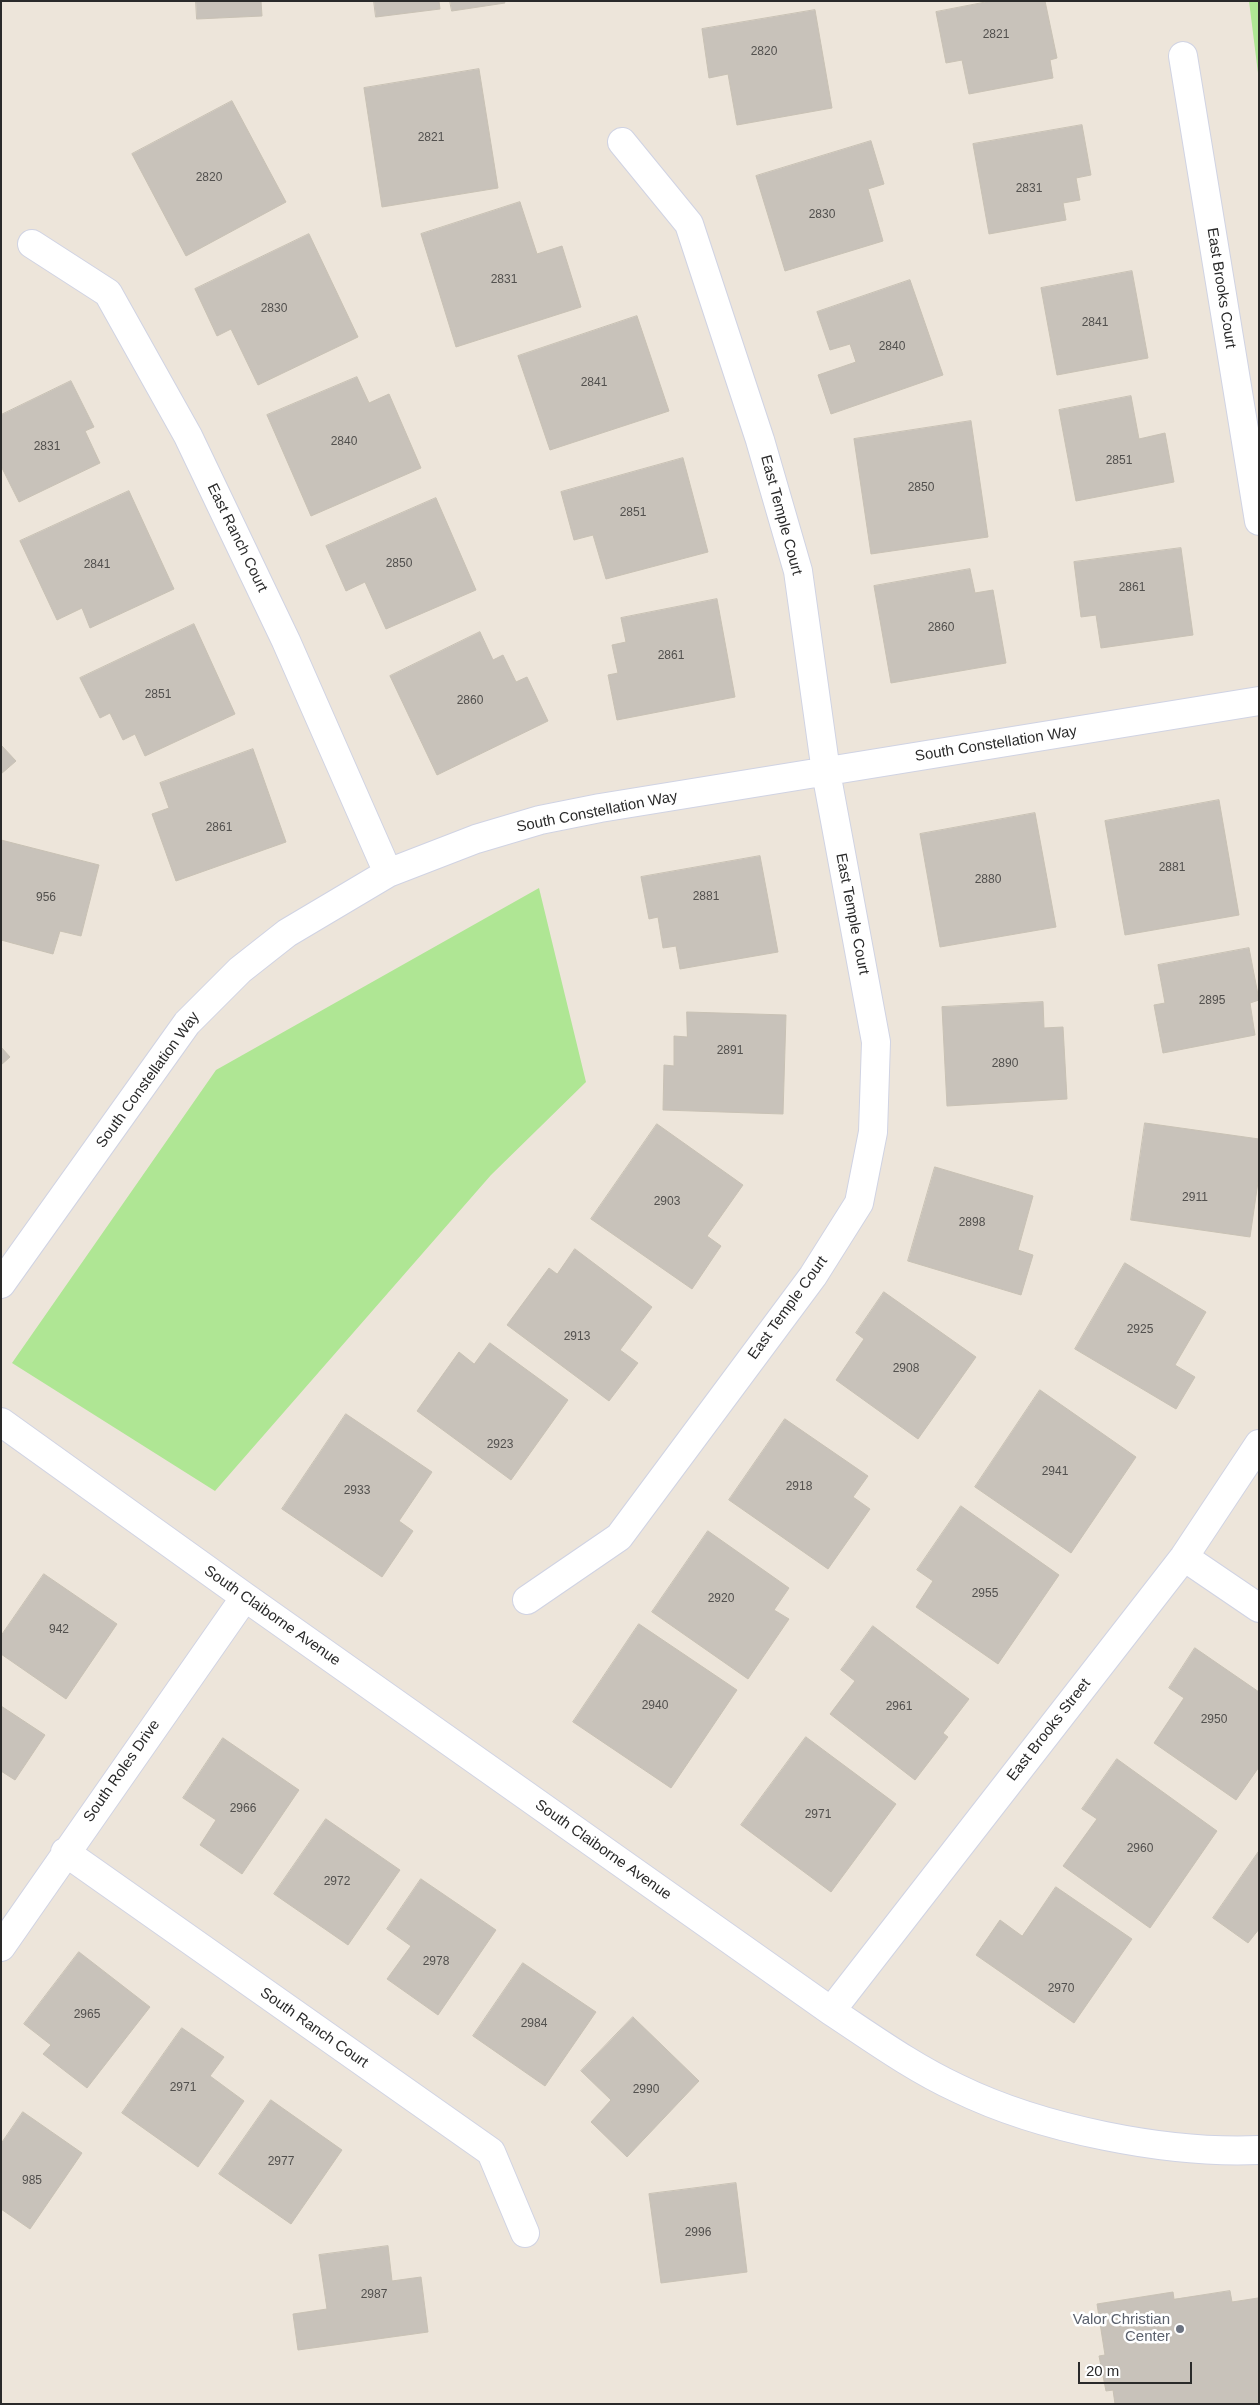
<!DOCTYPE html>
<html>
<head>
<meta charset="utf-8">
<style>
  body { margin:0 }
  #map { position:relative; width:1260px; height:2405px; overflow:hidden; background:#ede5da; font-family:Helvetica,sans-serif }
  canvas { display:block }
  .frame { position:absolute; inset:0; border:2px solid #2a2a2a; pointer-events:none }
  .scale { position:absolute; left:1078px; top:2362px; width:114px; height:22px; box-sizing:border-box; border:2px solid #2a2a2a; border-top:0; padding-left:6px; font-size:15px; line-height:18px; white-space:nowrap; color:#2a2a2a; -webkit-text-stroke:4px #fff; paint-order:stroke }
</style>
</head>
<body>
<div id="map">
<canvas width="1260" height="2405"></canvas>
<div class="frame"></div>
<div class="scale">20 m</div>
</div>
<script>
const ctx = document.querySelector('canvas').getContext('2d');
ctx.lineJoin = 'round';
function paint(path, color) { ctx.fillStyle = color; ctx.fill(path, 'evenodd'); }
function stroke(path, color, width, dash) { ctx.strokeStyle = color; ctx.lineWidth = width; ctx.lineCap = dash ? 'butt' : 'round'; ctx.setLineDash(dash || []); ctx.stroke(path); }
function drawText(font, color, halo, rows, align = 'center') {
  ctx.font = font + ' Helvetica,sans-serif'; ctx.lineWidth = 5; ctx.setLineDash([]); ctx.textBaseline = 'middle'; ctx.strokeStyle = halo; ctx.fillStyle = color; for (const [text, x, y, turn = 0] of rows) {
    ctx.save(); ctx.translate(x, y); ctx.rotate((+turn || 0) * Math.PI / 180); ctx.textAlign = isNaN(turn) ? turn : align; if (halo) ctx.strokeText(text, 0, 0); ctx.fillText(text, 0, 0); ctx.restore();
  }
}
const green = new Path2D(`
  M1249,1H1259V81Z
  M539,888L586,1082L491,1175L215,1491L12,1363L216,1070Z`);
const building = new Path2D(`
  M196,1H261L262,16L197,19Z
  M374,1H439L440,9L376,17Z
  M450,1H504L505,3L452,11Z
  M991,1H1045L1057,58L1050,60L1053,78L969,94L962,60L946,63L936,12Z
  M815,10L832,108L737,125L728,74L709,78L702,29Z
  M479,69L498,188L382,207L364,88Z
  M232,101L286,202L186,256L132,154Z
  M1082,125L1091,175L1076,178L1080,200L1063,203L1066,220L989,234L973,144Z
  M871,141L884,184L868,189L883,241L785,271L756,176Z
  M520,202L537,254L562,246L581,307L456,347L421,234Z
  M309,234L358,337L258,385L231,329L217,336L195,289Z
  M1132,271L1148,358L1057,375L1041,288Z
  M910,280L943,375L831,414L818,375L856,362L850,344L830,350L817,312Z
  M637,316L669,411L550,450L518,356Z
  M357,377L369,403L389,394L421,468L311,516L267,415Z
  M71,381L94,427L85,431L100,463L19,502L1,466V415Z
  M1131,396L1139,439L1165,433L1174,482L1076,501L1059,410Z
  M971,421L988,537L871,554L854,439Z
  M683,458L708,552L606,579L593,535L574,540L561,492Z
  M129,491L174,589L90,628L82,608L57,620L20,541Z
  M436,498L476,590L386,629L365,582L346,591L326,546Z
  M1181,548L1193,635L1101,648L1096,615L1081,617L1074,562Z
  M970,569L975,593L993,590L1006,663L891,683L874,586Z
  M717,599L735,697L617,720L608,675L618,673L612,645L626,642L621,618Z
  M194,624L235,714L145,756L135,734L123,740L110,713L100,718L80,678Z
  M480,632L493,660L503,655L516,682L527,677L548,721L437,775L390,676Z
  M1,745L16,761L1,774Z
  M253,749L286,842L176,881L152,814L169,808L160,783Z
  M1219,800L1239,915L1125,935L1105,821Z
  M1035,813L1056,927L940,947L920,834Z
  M1,840L99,865L81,936L60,931L53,954L1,940Z
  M760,856L778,952L680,969L676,946L663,948L658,917L649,919L641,877Z
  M1249,948L1259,1000L1250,1003L1255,1035L1163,1053L1154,1005L1165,1003L1158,965Z
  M1043,1002L1044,1028L1063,1027L1067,1099L947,1106L942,1007Z
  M687,1012L786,1015L783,1114L663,1110L664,1065L674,1066V1036L687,1037Z
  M1,1047L10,1057L1,1065Z
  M1145,1123L1259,1139V1175L1250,1237L1131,1220Z
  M657,1124L743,1185L707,1236L721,1246L692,1289L591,1219Z
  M935,1167L1033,1196L1018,1250L1033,1255L1021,1295L908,1261Z
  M575,1249L652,1307L620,1350L638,1363L609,1401L507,1325L549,1268L557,1274Z
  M1125,1263L1206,1312L1175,1365L1195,1377L1176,1409L1075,1349Z
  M884,1292L976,1357L918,1439L836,1380L864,1339L856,1333Z
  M490,1343L568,1400L511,1480L417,1411L459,1352L474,1364Z
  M1040,1390L1136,1457L1071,1553L975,1487Z
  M346,1414L432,1472L399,1521L413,1531L382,1577L282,1509Z
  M785,1419L868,1476L853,1497L870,1509L828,1569L729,1500Z
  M961,1506L1059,1575L998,1664L916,1607L933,1581L917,1570Z
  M708,1531L789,1588L774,1610L789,1619L748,1679L652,1612Z
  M44,1574L117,1624L66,1699L1,1654V1636Z
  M639,1624L737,1690L671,1788L573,1722Z
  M873,1626L969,1699L943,1733L948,1737L915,1780L830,1714L855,1681L841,1670Z
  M1195,1648L1259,1692V1767L1236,1800L1154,1743L1184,1698L1169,1688Z
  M1,1706L45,1735L15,1780L1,1771Z
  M806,1737L896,1804L831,1892L741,1825Z
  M223,1738L299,1790L242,1874L200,1845L216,1820L183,1798Z
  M1117,1759L1217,1831L1150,1928L1063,1866L1097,1819L1082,1809Z
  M326,1819L400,1870L348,1945L274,1894Z
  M1259,1851V1929L1248,1943L1213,1918Z
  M421,1879L496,1930L438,2015L387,1979L411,1946L387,1929Z
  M1056,1887L1132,1939L1074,2023L976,1955L1000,1920L1022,1936Z
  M79,1952L150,2007L87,2088L43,2054L51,2045L24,2024Z
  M523,1963L596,2012L545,2086L473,2036Z
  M633,2017L699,2081L627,2157L591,2122L611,2100L581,2071Z
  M182,2028L224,2057L210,2076L244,2101L198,2167L122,2113Z
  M271,2100L342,2150L291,2224L219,2174Z
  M23,2112L82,2153L30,2229L1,2209V2144Z
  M736,2183L747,2272L661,2283L649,2194Z
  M388,2246L392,2281L421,2277L428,2332L298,2350L293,2314L327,2309L319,2255Z
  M1230,2291L1232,2302L1258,2298L1259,2404H1115L1113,2390L1106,2391L1099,2356L1105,2355L1097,2304L1173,2292L1174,2299Z`);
const street = new Path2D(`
  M1183,56L1259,521
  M32,244L108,293L188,436L286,641L388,873
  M1,1284L187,1023L240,970L287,933L388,873L476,839L540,820L600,808L1259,701
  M1,1422L245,1597L831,2011C872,2038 912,2067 957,2088C1041,2129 1166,2154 1259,2150
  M1184,1557L1259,1608
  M527,1600L619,1537L813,1276L859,1203L873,1132L876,1042L826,772L798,571L760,440L689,224L622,142
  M65,1852L491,2152L525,2233
  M1,1947L245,1597
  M831,2011L1184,1557L1259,1444`);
const markers = [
  [1180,2329,5,"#6b7280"]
];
const numberNames = [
  ["2821",996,35],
  ["2820",764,52],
  ["2821",431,138],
  ["2820",209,178],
  ["2831",1029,189],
  ["2830",822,215],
  ["2831",504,280],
  ["2830",274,309],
  ["2841",1095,323],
  ["2840",892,347],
  ["2841",594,383],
  ["2840",344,442],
  ["2831",47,447],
  ["2851",1119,461],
  ["2850",921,488],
  ["2851",633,513],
  ["2850",399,564],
  ["2841",97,565],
  ["2861",1132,588],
  ["2860",941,628],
  ["2861",671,656],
  ["2851",158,695],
  ["2860",470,701],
  ["2861",219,828],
  ["2881",1172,868],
  ["2880",988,880],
  ["2881",706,897],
  ["956",46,898],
  ["2895",1212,1001],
  ["2891",730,1051],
  ["2890",1005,1064],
  ["2911",1195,1198],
  ["2903",667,1202],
  ["2898",972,1223],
  ["2925",1140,1330],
  ["2913",577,1337],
  ["2908",906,1369],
  ["2923",500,1445],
  ["2941",1055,1472],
  ["2918",799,1487],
  ["2933",357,1491],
  ["2955",985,1594],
  ["2920",721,1599],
  ["942",59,1630],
  ["2940",655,1706],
  ["2961",899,1707],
  ["2950",1214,1720],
  ["2966",243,1809],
  ["2971",818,1815],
  ["2960",1140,1849],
  ["2972",337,1882],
  ["2978",436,1962],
  ["2970",1061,1989],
  ["2965",87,2015],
  ["2984",534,2024],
  ["2971",183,2088],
  ["2990",646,2090],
  ["2977",281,2162],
  ["985",32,2181],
  ["2996",698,2233],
  ["2987",374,2295]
];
const streetNames = [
  ["East Brooks Court",1221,288,81],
  ["East Temple Court",781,515,75],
  ["East Ranch Court",237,538,64],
  ["South Constellation Way",996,744,-9],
  ["South Constellation Way",597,812,-11],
  ["East Temple Court",852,914,79],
  ["South Constellation Way",148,1080,-54],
  ["East Temple Court",788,1308,-54],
  ["South Claiborne Avenue",272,1616,35],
  ["East Brooks Street",1049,1730,-52],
  ["South Roles Drive",122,1771,-55],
  ["South Claiborne Avenue",603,1850,35],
  ["South Ranch Court",314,2028,35]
];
const worshipNames = [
  ["Valor Christian",1170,2320],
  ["Center",1170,2337]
];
paint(green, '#afe694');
paint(building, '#c8c2ba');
stroke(building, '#c8c1b4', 1);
stroke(street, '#d0d3e3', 30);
stroke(street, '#fff', 28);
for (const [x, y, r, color] of markers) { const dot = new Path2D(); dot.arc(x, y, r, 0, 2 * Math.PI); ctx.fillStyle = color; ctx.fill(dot); stroke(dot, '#fff', 2); }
drawText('12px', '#52504e', null, numberNames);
drawText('15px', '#2a2a2a', '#fff', streetNames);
drawText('15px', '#5b616d', '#fff', worshipNames, 'right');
</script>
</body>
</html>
